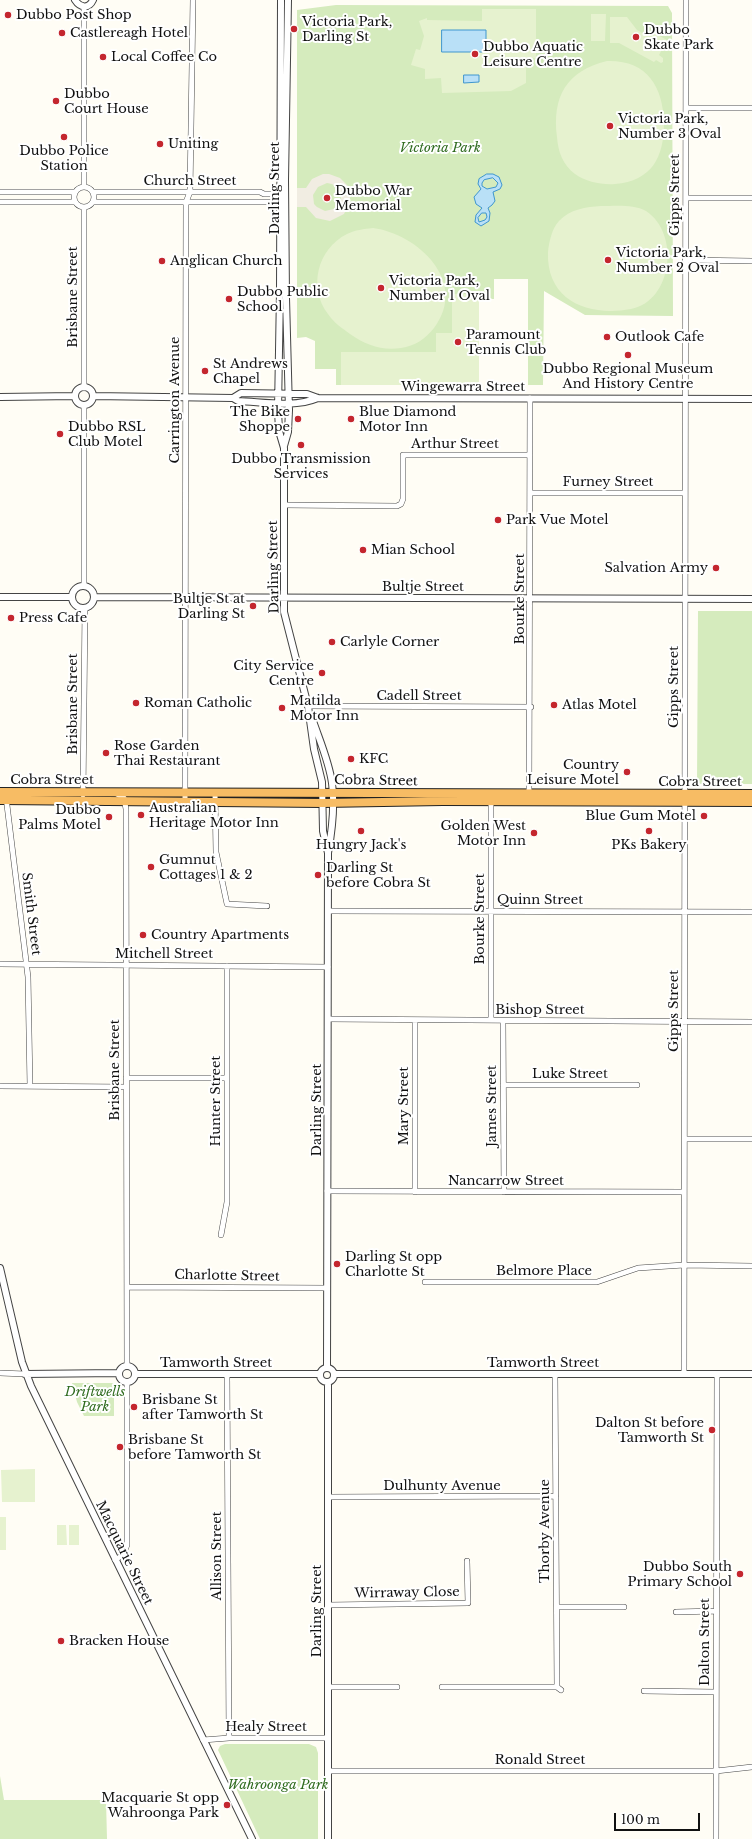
<!DOCTYPE html>
<html>
<head>
<meta charset="utf-8">
<style>
  body { margin:0 }
  #map { position:relative; width:752px; height:1839px; overflow:hidden; background:#fffdf5; font-family:"Libre Baskerville",serif }
  canvas { display:block }
  .scale { position:absolute; left:614px; top:1813px; width:86px; height:18px; box-sizing:border-box; border:2px solid #111; border-top:0; padding-left:5px; font-size:12px; line-height:14px; white-space:nowrap; color:#111; -webkit-text-stroke:3px #fff; paint-order:stroke }
</style>
</head>
<body>
<div id="map">
<canvas width="752" height="1839"></canvas>
<div class="scale">100 m</div>
</div>
<script>
const ctx = document.querySelector('canvas').getContext('2d');
ctx.lineJoin = 'round';
function paint(path, color) { ctx.fillStyle = color; ctx.fill(path, 'evenodd'); }
function stroke(path, color, width, dash) { ctx.strokeStyle = color; ctx.lineWidth = width; ctx.lineCap = dash ? 'butt' : 'round'; ctx.setLineDash(dash || []); ctx.stroke(path); }
function drawText(font, color, halo, rows, align = 'center') {
  ctx.font = font + ' "Libre Baskerville",serif'; ctx.lineWidth = 4; ctx.setLineDash([]); ctx.textBaseline = 'middle'; ctx.strokeStyle = halo; ctx.fillStyle = color; for (const [text, x, y, turn = 0] of rows) {
    ctx.save(); ctx.translate(x, y); ctx.rotate((+turn || 0) * Math.PI / 180); ctx.textAlign = isNaN(turn) ? turn : align; if (halo) ctx.strokeText(text, 0, 0); ctx.fillText(text, 0, 0); ctx.restore();
  }
}
const green = new Path2D(`
  M336,5L668,6L672,13L673,316L585,315L544,291L543,385H528V279H494V299H479V294L452,333L436,352H342L341,385H336V369H315V341L306,337L297,338V10Z
  M698,611H752V784H697Z
  M72,1383H114V1416H84L77,1402Z
  M225,1744H309L316,1747L318,1753V1839H260L218,1750L220,1746Z
  M0,1776L4,1800H106L107,1839H0Z`);
const pitch = new Path2D(`
  M482,9H536V58L526,59V83L511,91L442,93L441,78L425,79V69L411,65L416,49L420,50L424,36L419,21L427,18V20L482,21Z
  M591,14H606L605,41H591Z
  M610,17H627L637,30L644,34L657,31L658,35L667,40L659,55L663,58V62L661,63L656,60L654,62L619,43H610Z
  M607,61C647,60 663,86 664,123C664,157 652,181 615,184C602,185 586,182 575,174C563,165 558,152 557,137C552,97 566,71 607,61Z
  M601,206C615,206 634,204 646,211C680,233 673,301 631,309C589,317 546,301 548,252C549,242 552,228 559,221C570,209 586,207 601,206Z
  M373,228C418,234 469,282 434,328C425,339 415,346 401,348C382,351 366,345 350,334C342,328 334,323 328,314C308,288 317,249 347,234C355,230 364,229 373,228Z
  M452,294H479V385H341V352H436V333H452Z
  M35,1469V1502H2L1,1470Z
  M0,1517H6V1550H0Z
  M57,1525H66L67,1545H57Z
  M69,1525H79V1545H69Z`);
const plaza = new Path2D(`
  M323,174H329L340,178L348,186L350,194V201L344,214L330,221L316,218L306,207H297V188H306L312,179ZM327,183L332,184L339,189L341,198L340,203L334,209L325,211L317,207L314,204L313,195L318,187Z`);
const water = new Path2D(`
  M442,30H486V52H442Z
  M464,75H479V82L464,83Z
  M487,174H493L499,177L502,185L500,189L493,192L495,201L492,205L488,208L490,213L489,221L481,226L475,222L476,215L482,208L476,204L474,197L481,189L478,184L479,179ZM493,178L498,183L496,187L487,189L482,186V183L484,180ZM482,213H486L487,217L485,220L479,222L478,218Z`);
const minor = new Path2D(`
  M686,108H752
  M74 197a10 10 0 1 1 20 0a10 10 0 1 1-20 0Z
  M84,187V7
  M0,192H75
  M93,192H260L264,194H283
  M686,198H752
  M0,202H75
  M93,202H283
  M84,207V388
  M685,260L752,261
  M84,405V586
  M531,493H685
  M284,505L397,506L401,504L403,499V455H530
  M308,706L531,707
  M215,793L216,852L227,904L267,906
  M117,794L124,798L126,809L127,1366
  M83,795L85,608
  M529,795L530,398
  M6,797L28,977L30,1086
  M185,801L186,202L190,192L193,0
  M328,911L752,912
  M0,964L328,967
  M328,1019L752,1022
  M415,1020V1192
  M491,1020V799
  M503,1021L504,1192
  M126,1078H227
  M503,1085H637
  M0,1086L126,1087
  M685,1139H752
  M327,1191L684,1192
  M221,1235L227,1202V966
  M425,1282H597L638,1268L684,1265L752,1266
  M127,1287L327,1288
  M0,1373L25,1374
  M227,1374L229,1738
  M555,1374L557,1687
  M684,1374L686,0
  M328,1497L556,1496
  M115,1560L123,1555L127,1545V1382
  M328,1605L468,1603L467,1561
  M557,1607H624
  M676,1612L716,1611
  M329,1687H397
  M442,1687H557L561,1690
  M644,1691L715,1692
  M203,1740L229,1738H328
  M328,1771H716L752,1767
  M716,1839L717,1374`);
const tertiary = new Path2D(`
  M75,0C80,8 89,9 93,0
  M281,0L280,291L278,410L279,431L284,448V612L308,706L314,749L322,782L323,831L328,853
  M75 396a9 9 0 1 1 18 0a9 9 0 1 1-18 0Z
  M93,396L233,398L238,401C264,402 294,408 318,398
  M0,397L75,396
  M233,398L241,393L307,394L318,398L752,399
  M284,446L288,432L289,410L286,298L285,180L288,0
  M72 597a11 11 0 1 1 22 0a11 11 0 1 1-22 0Z
  M0,597H72
  M94,597L752,599
  M312,718C319,739 329,761 332,783C335,806 332,831 328,853L327,1367
  M0,1268L22,1362L31,1386L252,1839
  M119 1374a8 8 0 1 1 16 0a8 8 0 1 1-16 0Z
  M320 1375a7 7 0 1 1 14 0a7 7 0 1 1-14 0Z
  M25,1374L119,1373
  M135,1374H320
  M335,1374H752
  M328,1382V1839`);
const trunk = new Path2D(`
  M0,792L752,794
  M0,800L323,803L443,801L752,802`);
const markers = [
  [8,15,4,"#c4262e"],
  [294,29,4,"#c4262e"],
  [62,33,4,"#c4262e"],
  [636,37,4,"#c4262e"],
  [475,54,4,"#c4262e"],
  [103,57,4,"#c4262e"],
  [56,101,4,"#c4262e"],
  [610,126,4,"#c4262e"],
  [64,137,4,"#c4262e"],
  [160,144,4,"#c4262e"],
  [327,198,4,"#c4262e"],
  [608,260,4,"#c4262e"],
  [162,261,4,"#c4262e"],
  [381,288,4,"#c4262e"],
  [229,299,4,"#c4262e"],
  [607,337,4,"#c4262e"],
  [458,342,4,"#c4262e"],
  [628,355,4,"#c4262e"],
  [205,371,4,"#c4262e"],
  [298,419,4,"#c4262e"],
  [351,419,4,"#c4262e"],
  [60,434,4,"#c4262e"],
  [301,445,4,"#c4262e"],
  [498,520,4,"#c4262e"],
  [363,550,4,"#c4262e"],
  [716,568,4,"#c4262e"],
  [253,606,4,"#c4262e"],
  [11,618,4,"#c4262e"],
  [332,642,4,"#c4262e"],
  [322,673,4,"#c4262e"],
  [136,703,4,"#c4262e"],
  [554,705,4,"#c4262e"],
  [282,708,4,"#c4262e"],
  [106,753,4,"#c4262e"],
  [351,759,4,"#c4262e"],
  [627,772,4,"#c4262e"],
  [141,815,4,"#c4262e"],
  [704,816,4,"#c4262e"],
  [109,817,4,"#c4262e"],
  [361,831,4,"#c4262e"],
  [649,831,4,"#c4262e"],
  [534,833,4,"#c4262e"],
  [151,867,4,"#c4262e"],
  [318,875,4,"#c4262e"],
  [143,935,4,"#c4262e"],
  [337,1264,4,"#c4262e"],
  [134,1407,4,"#c4262e"],
  [712,1430,4,"#c4262e"],
  [120,1447,4,"#c4262e"],
  [740,1574,4,"#c4262e"],
  [61,1641,4,"#c4262e"],
  [227,1805,4,"#c4262e"]
];
const poiNames = [
  ["Dubbo Post Shop",16,15],
  ["Victoria Park,",302,22],
  ["Darling St",302,37],
  ["Dubbo",644,30],
  ["Skate Park",644,45],
  ["Castlereagh Hotel",70,33],
  ["Dubbo Aquatic",483,47],
  ["Leisure Centre",483,62],
  ["Local Coffee Co",111,57],
  ["Dubbo",64,94],
  ["Court House",64,109],
  ["Victoria Park,",618,119],
  ["Number 3 Oval",618,134],
  ["Uniting",168,144],
  ["Dubbo Police",64,151,"center"],
  ["Station",64,166,"center"],
  ["Dubbo War",335,191],
  ["Memorial",335,206],
  ["Victoria Park,",616,253],
  ["Number 2 Oval",616,268],
  ["Anglican Church",170,261],
  ["Victoria Park,",389,281],
  ["Number 1 Oval",389,296],
  ["Dubbo Public",237,292],
  ["School",237,307],
  ["Paramount",466,335],
  ["Tennis Club",466,350],
  ["Outlook Cafe",615,337],
  ["St Andrews",213,364],
  ["Chapel",213,379],
  ["Dubbo Regional Museum",628,369,"center"],
  ["And History Centre",628,384,"center"],
  ["The Bike",290,412,"right"],
  ["Shoppe",290,427,"right"],
  ["Blue Diamond",359,412],
  ["Motor Inn",359,427],
  ["Dubbo RSL",68,427],
  ["Club Motel",68,442],
  ["Dubbo Transmission",301,459,"center"],
  ["Services",301,474,"center"],
  ["Park Vue Motel",506,520],
  ["Mian School",371,550],
  ["Salvation Army",708,568,"right"],
  ["Bultje St at",245,599,"right"],
  ["Darling St",245,614,"right"],
  ["Press Cafe",19,618],
  ["Carlyle Corner",340,642],
  ["City Service",314,666,"right"],
  ["Centre",314,681,"right"],
  ["Matilda",290,701],
  ["Motor Inn",290,716],
  ["Roman Catholic",144,703],
  ["Atlas Motel",562,705],
  ["Rose Garden",114,746],
  ["Thai Restaurant",114,761],
  ["KFC",359,759],
  ["Country",619,765,"right"],
  ["Leisure Motel",619,780,"right"],
  ["Australian",149,808],
  ["Heritage Motor Inn",149,823],
  ["Dubbo",101,810,"right"],
  ["Palms Motel",101,825,"right"],
  ["Blue Gum Motel",696,816,"right"],
  ["Golden West",526,826,"right"],
  ["Motor Inn",526,841,"right"],
  ["Hungry Jack's",361,845,"center"],
  ["PKs Bakery",649,845,"center"],
  ["Gumnut",159,860],
  ["Cottages 1 & 2",159,875],
  ["Darling St",326,868],
  ["before Cobra St",326,883],
  ["Country Apartments",151,935],
  ["Darling St opp",345,1257],
  ["Charlotte St",345,1272],
  ["Brisbane St",142,1400],
  ["after Tamworth St",142,1415],
  ["Dalton St before",704,1423,"right"],
  ["Tamworth St",704,1438,"right"],
  ["Brisbane St",128,1440],
  ["before Tamworth St",128,1455],
  ["Dubbo South",732,1567,"right"],
  ["Primary School",732,1582,"right"],
  ["Bracken House",69,1641],
  ["Macquarie St opp",219,1798,"right"],
  ["Wahroonga Park",219,1813,"right"]
];
const parkNames = [
  ["Victoria Park",440,148],
  ["Driftwells",95,1392],
  ["Park",95,1407],
  ["Wahroonga Park",278,1785]
];
const streetNames = [
  ["Church Street",190,181],
  ["Darling Street",275,188,-90],
  ["Gipps Street",675,195,-90],
  ["Brisbane Street",73,297,-90],
  ["Wingewarra Street",463,387],
  ["Carrington Avenue",175,400,-90],
  ["Arthur Street",455,444],
  ["Furney Street",608,482],
  ["Darling Street",274,567,-91],
  ["Bultje Street",423,587],
  ["Bourke Street",520,599,-90],
  ["Gipps Street",674,687,-90],
  ["Cadell Street",419,696],
  ["Brisbane Street",73,704,-90],
  ["Cobra Street",52,780],
  ["Cobra Street",376,781,1],
  ["Cobra Street",700,782],
  ["Quinn Street",540,900],
  ["Smith Street",31,914,83],
  ["Bourke Street",480,919,-90],
  ["Mitchell Street",164,954],
  ["Bishop Street",540,1010],
  ["Gipps Street",674,1011,-90],
  ["Brisbane Street",115,1070,-90],
  ["Luke Street",570,1074],
  ["Hunter Street",216,1101,-90],
  ["Mary Street",404,1106,-90],
  ["James Street",492,1106,-90],
  ["Darling Street",317,1110,-90],
  ["Nancarrow Street",506,1181],
  ["Belmore Place",544,1271],
  ["Charlotte Street",227,1276,1],
  ["Tamworth Street",216,1363],
  ["Tamworth Street",543,1363],
  ["Dulhunty Avenue",442,1486],
  ["Thorby Avenue",545,1531,-90],
  ["Macquarie Street",124,1553,64],
  ["Allison Street",217,1556,-90],
  ["Wirraway Close",407,1593,-1],
  ["Darling Street",317,1611,-90],
  ["Dalton Street",705,1642,-90],
  ["Healy Street",266,1727],
  ["Ronald Street",540,1760]
];
paint(green, '#d5ebbd');
paint(pitch, '#e6f2cf');
paint(plaza, '#f1ede2');
paint(water, '#b9e0f7');
stroke(water, '#3f96cf', 1);
stroke(minor, '#444', 6);
stroke(tertiary, '#444', 8);
stroke(trunk, '#222', 10);
stroke(minor, '#fff', 5);
stroke(tertiary, '#fff', 6);
stroke(trunk, '#f7bc64', 8);
for (const [x, y, r, color] of markers) { const dot = new Path2D(); dot.arc(x, y, r, 0, 2 * Math.PI); ctx.fillStyle = color; ctx.fill(dot); stroke(dot, '#fff', 1.5); }
drawText('13px', '#111', '#fff', poiNames, 'left');
drawText('italic 13px', '#2f6b1f', '#fff', parkNames);
drawText('13px', '#111', '#fff', streetNames);
</script>
</body>
</html>
